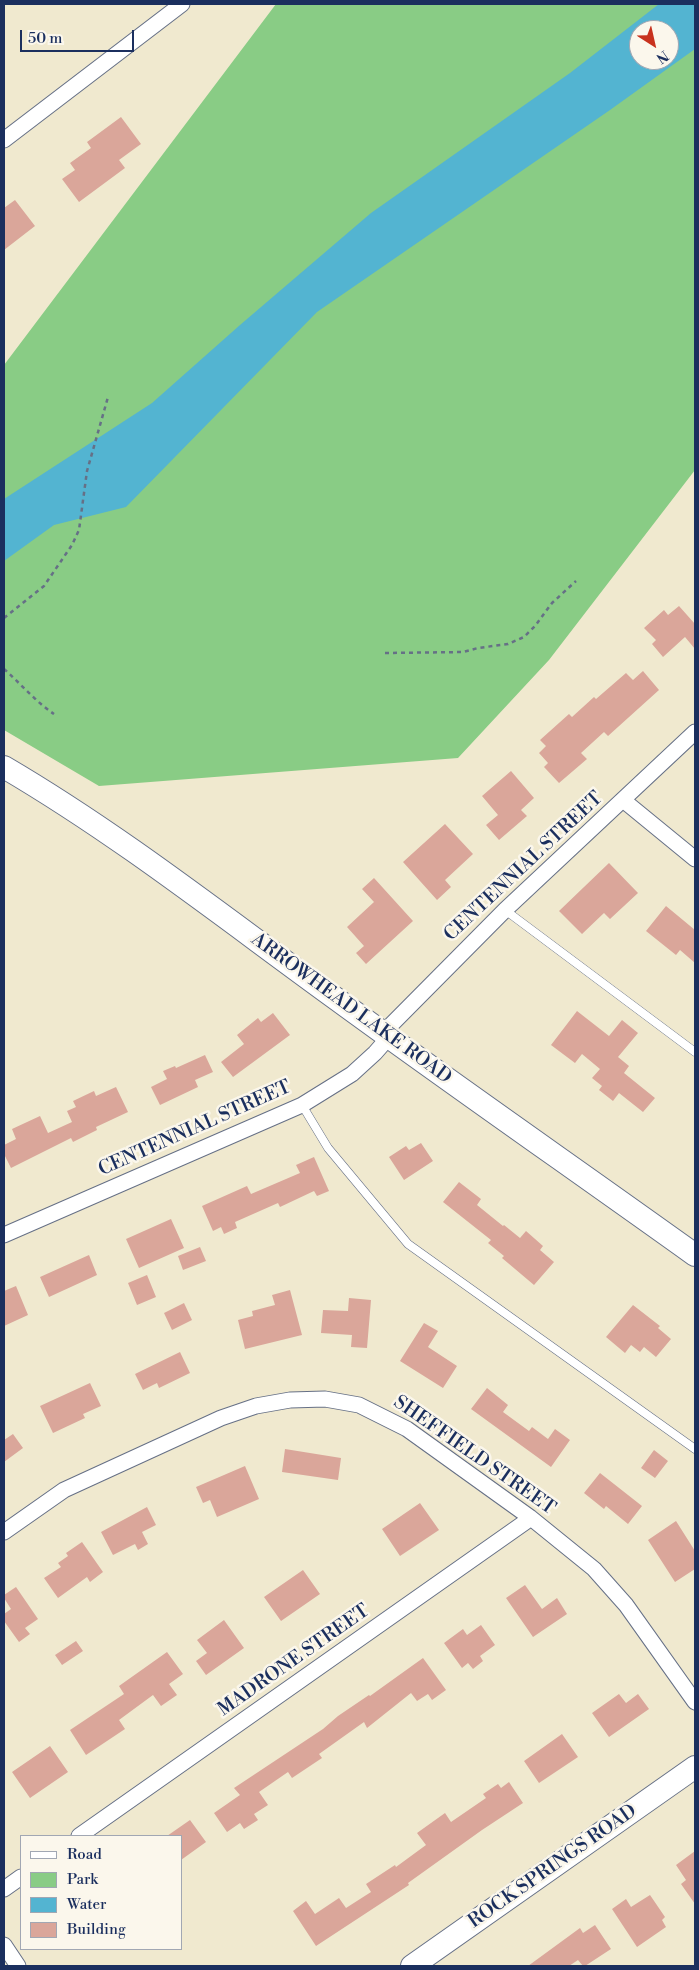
<!DOCTYPE html>
<html>
<head>
<meta charset="utf-8">
<style>
  body { margin:0 }
  #map { position:relative; width:699px; height:1970px; overflow:hidden; background:#f0e9cf; font-family:"Libre Bodoni",serif }
  canvas { display:block }
  .frame { position:absolute; inset:0; border:5px solid #1b2f5e; pointer-events:none }
  .legend { position:absolute; left:20px; top:1835px; width:162px; height:115px; box-sizing:border-box; background:#fbf7ec; border:1px solid #a1a7b3; margin:0; padding:6px 9px; list-style:none; font-size:15px; color:#1b2f5e }
  .legend li { display:flex; align-items:center; gap:10px; height:25px }
  .legend b { width:25px; border:1px solid #a1a7b3 }
  .north { position:absolute; left:629px; top:20px; width:50px; height:50px; box-sizing:border-box; background:#fbf7ec; border:1px solid #a1a7b3; border-radius:50%; rotate:145deg; font-size:14px; font-weight:700; line-height:20px; text-align:center; color:#1b2f5e }
  .north::after { content:''; display:block; margin:auto; width:18px; height:22px; background:#c8321e; clip-path:polygon(50% 0,100% 100%,50% 72%,0 100%) }
  .scale { position:absolute; left:20px; top:30px; width:114px; height:22px; box-sizing:border-box; border:2px solid #1b2f5e; border-top:0; padding-left:6px; font-size:15px; line-height:18px; white-space:nowrap; color:#1b2f5e; -webkit-text-stroke:4px #fbf7ec; paint-order:stroke }
</style>
</head>
<body>
<div id="map">
<canvas width="699" height="1970"></canvas>
<div class="frame"></div>
<ul class="legend">
<li><b style="height:6px;background:#fff"></b>Road</li>
<li><b style="height:14px;background:#89cc85"></b>Park</li>
<li><b style="height:14px;background:#53b4d1"></b>Water</li>
<li><b style="height:14px;background:#daa69a"></b>Building</li>
</ul>
<div class="north">N</div>
<div class="scale">50 m</div>
</div>
<script>
const ctx = document.querySelector('canvas').getContext('2d');
ctx.lineJoin = 'round';
function paint(path, color) { ctx.fillStyle = color; ctx.fill(path, 'evenodd'); }
function stroke(path, color, width, dash) { ctx.strokeStyle = color; ctx.lineWidth = width; ctx.lineCap = dash ? 'butt' : 'round'; ctx.setLineDash(dash || []); ctx.stroke(path); }
function drawText(font, color, halo, rows, align = 'center') {
  ctx.font = font + ' "Libre Bodoni",serif'; ctx.lineWidth = 5; ctx.setLineDash([]); ctx.textBaseline = 'middle'; ctx.strokeStyle = halo; ctx.fillStyle = color; for (const [text, x, y, turn = 0] of rows) {
    ctx.save(); ctx.translate(x, y); ctx.rotate((+turn || 0) * Math.PI / 180); ctx.textAlign = isNaN(turn) ? turn : align; if (halo) ctx.strokeText(text, 0, 0); ctx.fillText(text, 0, 0); ctx.restore();
  }
}
const green = new Path2D(`
  M276,4H695V470L549,660L458,758L99,786L4,730V365ZM639,30H669V60H639Z`);
const water = new Path2D(`
  M659,4H695V49L610,110L317,312L126,507L54,525L4,561V499L152,403L240,325L371,213L570,73ZM639,30H669V60H639Z`);
const building = new Path2D(`
  M121,117L141,144L119,160L125,168L79,202L62,179L75,170L70,163L91,148L87,142Z
  M15,200L35,226L4,250V208Z
  M679,606L695,624V649L685,637L663,657L652,644L656,640L644,628L664,610L668,615Z
  M643,671L659,690L608,736L604,732L581,753L587,759L559,783L544,767L548,763L539,753L546,746L540,740L569,714L572,717L594,697L596,699L626,673L633,680Z
  M511,771L534,798L521,810L527,816L499,840L486,825L498,815L482,796Z
  M445,824L473,854L445,880L451,887L437,900L403,862Z
  M609,863L638,893L610,919L604,913L582,934L559,911Z
  M374,878L413,921L366,964L356,953L364,946L347,927L374,902L362,889Z
  M666,906L695,930V963L680,950L676,955L646,931Z
  M577,1011L609,1036L622,1020L638,1033L618,1057L629,1066L624,1073L655,1098L643,1112L619,1093L613,1101L599,1090L602,1086L592,1078L600,1069L582,1054L575,1063L551,1045Z
  M273,1013L290,1035L233,1077L221,1062L244,1044L237,1035L258,1018L261,1022Z
  M205,1055L213,1072L195,1080L198,1087L160,1105L151,1087L167,1079L163,1071L175,1066L176,1068Z
  M116,1087L128,1112L96,1127L97,1130L73,1142L71,1138L11,1168L4,1154V1145L16,1139L12,1129L40,1116L48,1133L72,1122L67,1111L76,1107L73,1101L94,1091L96,1096Z
  M421,1143L433,1161L404,1180L389,1157L406,1146L409,1150Z
  M314,1157L329,1191L317,1196L314,1191L280,1207L278,1203L235,1222L237,1228L224,1234L221,1227L213,1231L202,1206L247,1186L251,1194L300,1173L296,1165Z
  M459,1182L481,1199L477,1205L503,1226L504,1225L520,1238L526,1231L543,1246L540,1250L554,1262L534,1285L502,1258L504,1256L488,1243L491,1240L443,1202Z
  M171,1219L184,1248L139,1268L126,1239Z
  M200,1247L206,1261L183,1270L178,1256Z
  M89,1255L97,1275L49,1297L40,1277Z
  M147,1275L156,1297L137,1305L128,1283Z
  M16,1286L28,1315L4,1326V1291Z
  M290,1290L302,1335L245,1349L238,1320L253,1316L252,1311L275,1305L272,1295Z
  M349,1298L371,1300L367,1348L351,1347L352,1335L321,1333L323,1310L348,1311Z
  M184,1303L192,1320L172,1330L164,1313Z
  M633,1305L660,1326L658,1328L671,1339L656,1357L644,1347L640,1352L631,1345L625,1353L606,1337Z
  M424,1323L438,1331L428,1347L457,1366L443,1388L400,1361Z
  M180,1352L190,1373L159,1388L157,1383L143,1390L135,1374Z
  M90,1383L101,1406L83,1414L85,1418L53,1433L40,1406Z
  M487,1388L508,1405L503,1412L529,1431L532,1427L548,1439L555,1429L570,1440L551,1467L471,1409Z
  M13,1434L23,1448L4,1462V1440Z
  M285,1449L341,1458L338,1480L282,1472Z
  M654,1450L668,1461L655,1478L641,1468Z
  M245,1466L259,1499L217,1517L210,1500L203,1503L196,1487Z
  M600,1473L642,1506L628,1524L606,1506L604,1509L584,1493Z
  M420,1503L439,1530L400,1556L382,1529Z
  M147,1507L156,1525L142,1532L148,1544L138,1550L135,1544L113,1555L101,1532Z
  M676,1521L695,1551V1569L675,1582L648,1540Z
  M82,1542L103,1572L90,1582L87,1577L58,1598L44,1578L61,1567L58,1563L68,1556L66,1553Z
  M303,1570L320,1594L281,1621L264,1597Z
  M525,1585L542,1609L557,1598L567,1614L533,1637L506,1598Z
  M16,1587L38,1619L25,1628L30,1634L19,1642L4,1621V1614L11,1609L4,1598V1595Z
  M224,1620L244,1648L206,1675L196,1661L207,1653L197,1640Z
  M481,1625L495,1645L480,1656L483,1661L473,1669L468,1663L462,1668L444,1643L463,1629L467,1635Z
  M76,1641L83,1651L62,1665L55,1655Z
  M167,1652L183,1674L169,1684L177,1695L161,1706L153,1695L119,1720L125,1729L86,1755L70,1730L124,1694L119,1686Z
  M423,1658L446,1690L432,1700L428,1694L417,1701L411,1693L367,1728L364,1722L319,1754L322,1758L292,1778L288,1772L259,1792L268,1805L254,1814L258,1820L244,1829L240,1823L227,1832L214,1813L240,1795L234,1788L323,1729L338,1716L369,1695L370,1696Z
  M619,1694L626,1703L638,1694L649,1709L609,1737L592,1713Z
  M562,1734L578,1757L539,1783L524,1761Z
  M50,1746L68,1772L30,1798L12,1772Z
  M509,1782L523,1803L482,1830L408,1883L409,1885L316,1946L293,1911L306,1901L315,1914L339,1898L346,1908L371,1892L366,1884L395,1865L396,1867L426,1845L417,1833L445,1813L451,1822L486,1798L483,1794L498,1784L501,1788Z
  M190,1820L206,1842L181,1860V1836H167Z
  M695,1851V1904L681,1884L686,1880L676,1865Z
  M650,1895L665,1917L662,1920L666,1927L637,1947L612,1909L626,1899L631,1907Z
  M595,1925L611,1949L585,1966H583L578,1960L569,1966H528L580,1928L583,1933Z`);
const path = new Path2D(`
  M4,618L44,586L72,545L79,530L87,471L108,397
  M385,653L463,652L478,648L508,644L524,637L535,626L552,603L576,581
  M4,669C21,684 36,702 54,714`);
const lane = new Path2D(`
  M505,910L695,1052
  M302,1105L328,1148L408,1244L695,1449`);
const street = new Path2D(`
  M4,140L182,4
  M623,800L695,859
  M383,1033L505,910L695,732
  M4,1235L302,1105L352,1074L375,1053L389,1037
  M4,1532L64,1490L221,1418L256,1406L290,1400L325,1399L359,1405L407,1429L531,1518L594,1569L626,1605L695,1702
  M79,1836L531,1518
  M4,1889L21,1877
  M4,1945L18,1966`);
const secondary = new Path2D(`
  M4,767C120,835 226,919 335,998C454,1085 575,1169 695,1255
  M412,1966L695,1767`);
const streetNames = [
  ["CENTENNIAL STREET",524,867,-43],
  ["ARROWHEAD LAKE ROAD",351,1009,36],
  ["CENTENNIAL STREET",195,1129,-24],
  ["SHEFFIELD STREET",474,1456,35],
  ["MADRONE STREET",294,1661,-35],
  ["ROCK SPRINGS ROAD",553,1867,-35]
];
paint(green, '#89cc85');
paint(water, '#53b4d1');
paint(building, '#daa69a');
stroke(lane, '#667086', 9);
stroke(street, '#667086', 17);
stroke(secondary, '#667086', 24);
stroke(path, '#667086', 2.5, [4, 4]);
stroke(lane, '#fff', 8);
stroke(street, '#fff', 15);
stroke(secondary, '#fff', 22);
drawText('19px', '#1b2f5e', '#fbf7ec', streetNames);
</script>
</body>
</html>
